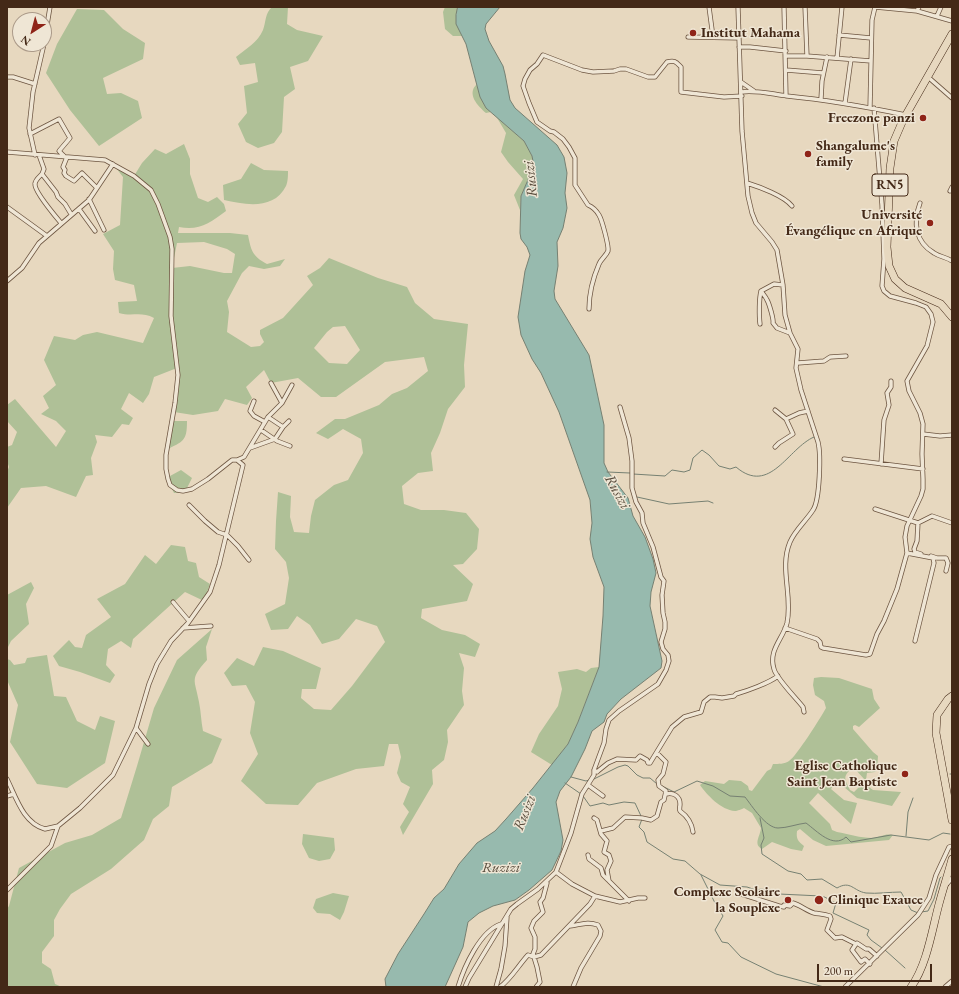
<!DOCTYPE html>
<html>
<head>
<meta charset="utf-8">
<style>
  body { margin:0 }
  #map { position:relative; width:959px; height:994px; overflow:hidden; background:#e7d8bf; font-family:"EB Garamond",serif }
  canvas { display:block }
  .frame { position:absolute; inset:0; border:8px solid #442917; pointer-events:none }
  .north { position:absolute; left:12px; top:12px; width:40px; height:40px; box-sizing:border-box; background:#efe6d5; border:1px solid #ab9a89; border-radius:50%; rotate:216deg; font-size:11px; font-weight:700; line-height:16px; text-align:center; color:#442917 }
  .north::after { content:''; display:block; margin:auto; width:14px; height:18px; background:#8f2418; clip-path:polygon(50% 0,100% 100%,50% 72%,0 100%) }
  .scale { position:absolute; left:817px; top:964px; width:115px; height:18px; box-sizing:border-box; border:2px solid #442917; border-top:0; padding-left:5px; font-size:12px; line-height:14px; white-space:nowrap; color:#442917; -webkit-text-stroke:3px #efe6d5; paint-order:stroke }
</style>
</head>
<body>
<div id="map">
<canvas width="959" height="994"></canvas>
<div class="frame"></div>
<div class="north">N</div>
<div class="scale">200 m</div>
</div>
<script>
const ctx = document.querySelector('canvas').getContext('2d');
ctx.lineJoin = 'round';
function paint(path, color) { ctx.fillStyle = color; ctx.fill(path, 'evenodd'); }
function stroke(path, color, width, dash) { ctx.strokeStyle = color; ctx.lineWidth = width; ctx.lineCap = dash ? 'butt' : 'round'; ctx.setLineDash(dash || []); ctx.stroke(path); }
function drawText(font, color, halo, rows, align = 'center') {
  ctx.font = font + ' "EB Garamond",serif'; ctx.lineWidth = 3; ctx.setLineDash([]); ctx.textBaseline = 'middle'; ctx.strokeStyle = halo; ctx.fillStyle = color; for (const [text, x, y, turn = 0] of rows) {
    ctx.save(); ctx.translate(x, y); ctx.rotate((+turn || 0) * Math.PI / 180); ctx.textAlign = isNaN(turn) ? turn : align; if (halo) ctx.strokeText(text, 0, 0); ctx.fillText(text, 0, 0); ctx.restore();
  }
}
const green = new Path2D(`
  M272,7H288L287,24L297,30L323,36L308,61L290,67L295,89L284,97L282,132L274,143L258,148L246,142L238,124L247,113L244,86L258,82L255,63L240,65L236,57C246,49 258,42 263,30C266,22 265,13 272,7Z
  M445,7H458C455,19 457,25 462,36H453L445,29L443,12Z
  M77,9L104,10L123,29L145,43L143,59L103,78L107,94L121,93L138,101L142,118L99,146L70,110L46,73L57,44Z
  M477,84C480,95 483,105 491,112L486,113C478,106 466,94 477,84Z
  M496,116L524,141L532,156L534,166L521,196L520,210L514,195L523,179L508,162L501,152L506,133Z
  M184,144L190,159V174L198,198L208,202L217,197L224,204L226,211C210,223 199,231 179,227L178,233H230L248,235C251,250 252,256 267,264L285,259L280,266L264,269L249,266L242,273L227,301L229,312L227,332L251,347L260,346L264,342L260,334V330L283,318L313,285L307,276L320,268L329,258L378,278L407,287L415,303L434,319L468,324L464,365L465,387L448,409L440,433L431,453L433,471L418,473L402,486L404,504L421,510H444L466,513L479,529L477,549L463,564L453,565L473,584L467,601L422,609L421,618L442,630L465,635L480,644L475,657L459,653L464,668L462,691L464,705L447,730L448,742L444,760L432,770L433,784L403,835L400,827L409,812L403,804L410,787L401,782L397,773L401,757L398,744H389L384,766L356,769L317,783L298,805L266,804L241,781L258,754L250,733L255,702L246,685L232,686L224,673L237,658L254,666L263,647L283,651L321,668L316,689H302L301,698L314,709L331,710L352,686L385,642L377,626L356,619L339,639L322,644L310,625L297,616L288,629L271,630L265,614L285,604L289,578L286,562L275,549L276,521L278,492L291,496L290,517L294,532L309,533L311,516L315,500L334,485L348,480L363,453L361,439L343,429L328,439L316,433L335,419H345L379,405L392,394L407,388L428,371L424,357L385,362L336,397H321L298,378L271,383L264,370L246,387L252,398L247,405L225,399L218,411L193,415L174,412L177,368L154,377L149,394L143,403L129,393L121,409L133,418L129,425L122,424L112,437L95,435L97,442L91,458L93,475L86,476L76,497L46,486L21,488L7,508V472L9,467L7,461V447L12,445L17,432L7,421V405L15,399L56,447L66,431L56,421L41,414L49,408L43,396L56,385L44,360L54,336L75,340L83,335L97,332L143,343L154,318C141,311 132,317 119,313L118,302L137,301L134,285L115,280L113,269L114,251L103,234L120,225L123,177L113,164L134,176L142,163L155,149L166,154ZM204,242L227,249L235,254L232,273H224L190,266L172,268L177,243ZM345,326L360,350L347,364L329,363L314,348L327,332L333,327Z
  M251,163L264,170L288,171C288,175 288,182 286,186C274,210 246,205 224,200L223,185L241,179Z
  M172,421H187C187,442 183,441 166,450Z
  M181,470L192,478L185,492L174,493L166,477L170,476Z
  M171,545L185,547L188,561L196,563L199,577L210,584L204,601L185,592L133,639L131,648L121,641L108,649L106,665L115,675L110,683L80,672L59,666L53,656L69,640L75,647L82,648L86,635L111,617L97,599L125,584L145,555L156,564Z
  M31,582L34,588L26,604L29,624L11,641L7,649V595Z
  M212,629L206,647L207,660C189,680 195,679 199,702C201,712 201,721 203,731L222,739L212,763L172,787L169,806L153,819L144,840L111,869L71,894L60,909L54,920V936L42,952V963L51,969L55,984L62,987H7V909L9,906L19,868L65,843L92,835L121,818L137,766L154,708L177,660Z
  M47,655L54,696L66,697L77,721L95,730L100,716L115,721L105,763L67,788L37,784L10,742L18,705L7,680V659L10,660L14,665L25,663L27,658Z
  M599,667L578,722L568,744L552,765L531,752L539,734L558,706L562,689L558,672L577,669L586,672L591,668Z
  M821,677L839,678L872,689L874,699L880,708L859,727L855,725L853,726V729L873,752L878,756L877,770L875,772L867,773L866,780H865L855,769L852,768C842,777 845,779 850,790L854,792L859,787L865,784L873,790L901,792L892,806L857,798L837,781L831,789L844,800L857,803L851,824L818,793L809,803L830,824L832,830L837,832C848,834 861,838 872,838C881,837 885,833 893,835L889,840L826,846L813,840L800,829L797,831C796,839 798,841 804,846L802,851L791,849L772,842L762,849C753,844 760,837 761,828L752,813L744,808C742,809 737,811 735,811C721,810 707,795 700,785L705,781L724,784L729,780L741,781L748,786L749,790L752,791L767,771L771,769L773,764C778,764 785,764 789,761C796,757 821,717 826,708L824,701L815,695L813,685L814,678Z
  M303,834L334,838L335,850L330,859L319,861L309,858L302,844Z
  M333,893L349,896L344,912L340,920L330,914L317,913L313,908L316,899Z`);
const water = new Path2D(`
  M458,7H500L486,24L485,29L489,41L503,66L505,74L510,100L515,108L557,145L564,157L567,173L565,193L567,208L563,228L557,242L558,266L554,291L555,299L589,355L604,425V463L608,472L628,498L633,516L645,537L653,559L656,573L651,592L650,606L662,661L661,668L621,699L607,714L604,722L592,731L585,749L571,777L560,791L556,802L563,840L561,851L552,870L529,890L515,900L493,906L479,913L468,922L463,947L445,987H386L385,979L398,954L424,914L434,898L444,889L459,864L477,843L495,831L506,819L533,788L568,744L578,722L599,667L603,616L604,587L593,557L590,539L592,523L590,500L559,412L541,373L532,359L521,335L518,317L525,271L530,255L527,247L521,239L520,233L521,196L534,166L532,156L524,141L486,108L480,97L466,44L456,24V15Z`);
const stream = new Path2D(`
  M607,472L630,473
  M633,474L665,476L672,470L684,472L690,470L693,458L702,450L709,455L719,466L730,469L736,467C770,496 788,448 814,437
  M637,497L669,504L708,501L713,503
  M950,774H952
  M571,777L586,781L589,780
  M592,780L618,767L625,765L628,766L637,775L643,778H650L657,784
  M565,783L581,794
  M662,786L674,792L697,781L713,786L730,796L745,797C752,806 766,828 778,828C787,828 797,824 806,823C817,831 833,849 846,837L851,842L891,835L929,840L943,833L950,834
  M583,796L590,806L603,803L609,805L624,802L635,803L641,816
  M760,818L764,838L761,845L762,854L788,871L801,874L807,880L822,879L837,888C851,880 853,891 866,893C877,894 890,892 901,892L911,910L918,913
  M642,819L639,827L644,832L647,842L673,859L685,861L700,874L720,885L747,887L756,890L762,889L779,894L821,896C827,897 830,901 836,903L833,913L869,930L867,935L871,940L882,948
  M906,836L908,812L913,798
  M701,875L715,903L723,916L715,930L722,942L728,943L741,957L776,974L824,987
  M921,912L928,911L934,899L940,878L941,877
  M885,950L905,968`);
const street = new Path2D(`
  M709,7L713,37
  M738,7L742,131L748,196L752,213L756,223L772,242L777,250L783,285L785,315L790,333L798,349L796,368L801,390L818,442C821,454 820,500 813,510C806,521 795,530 790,542C779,568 793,596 787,623C783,639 768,650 774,669C776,678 796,698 803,707L804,712
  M784,7L786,96
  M805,7L807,56
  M875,7L917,11L919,7
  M917,11L952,21
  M937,16L941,7
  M839,35L871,38
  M688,37L739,38
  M44,43L50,7
  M739,47H750L786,51
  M786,56H807L871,61
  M837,58L842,7
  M786,70L823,73
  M7,77H13L35,84
  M928,77L952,98
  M741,82L754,91
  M741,92C758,90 771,94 787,96C827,100 867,107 906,115
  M821,99L822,81L827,57
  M845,103L851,59
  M870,107L872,20L875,7
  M30,134L59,119L70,138L59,151L65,157
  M7,152L105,160L134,176L151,190L158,204L170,237L172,249L171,316L178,375L175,403L166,455V469L168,479L170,485L177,490L183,491L192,489L208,479L232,460H237L243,465L219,565L210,592L188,623L171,641L157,664L149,684L136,728L113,775L80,808L58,826L45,829C23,823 16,797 7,779
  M35,155L29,128L33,92L44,44
  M39,155L44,169L42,174L56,192L58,197L65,204L71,214
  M67,157L63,167L65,170L64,173L66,176L74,181L82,173L97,188
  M42,174C39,177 35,180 35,184C34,191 56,217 61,223
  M747,183C760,187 784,196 792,206
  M950,191L952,187
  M89,199L104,230
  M920,203C913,222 915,242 934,253C940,257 946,257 952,261
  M7,207L47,236
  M79,209L95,231
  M7,281L22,268L39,243L89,200L113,164
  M761,291C763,294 766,297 767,300C769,303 774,320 773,323L777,328L790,333
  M589,309C589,293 593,278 599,264C601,259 606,256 608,251C609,246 602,220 599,215C596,210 593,207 588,205L575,185V158L569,147L563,139L554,132L550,131L537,122L529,103L523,86L525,79L530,70L537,64L543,55L582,70L593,72L614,71L620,69H626L648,77H655L667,62C675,60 676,62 681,67V92L724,97L742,96
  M760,324C759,316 759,298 761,291L774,284L783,285
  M798,363L824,361L830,357L846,356
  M271,383L282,403
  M254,401L250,411L254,416L265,422
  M775,410L786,419L793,434L779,443L775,447
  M268,417L283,427
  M786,419L799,413L808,411
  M261,430L277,441L290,446
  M923,434L940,436L952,435
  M250,448L275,439L283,427L289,421
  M844,459L923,469
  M237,460L244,457L268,417L282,403L292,385
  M881,464L884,420L889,405L887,393L891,387V381
  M189,505L205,521L218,532L227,535L238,546L249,560
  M875,509L918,523L932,516L952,523
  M918,523L917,541L914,549L915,552L921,554
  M907,553L933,558L934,563L915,641
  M931,556L937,558H946L948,563L946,571
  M173,602L189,621
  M183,628L211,626
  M785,628L817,639L820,642L821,647L823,648L866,655L870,654L877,634L884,621L897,589L907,553L905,537L907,526L921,496L923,489V479L922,454L923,424L920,413L909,391L907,381L927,346L933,322L931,314L926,307L916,303L890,296L884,291L882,286L884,259L882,205L874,108
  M136,728L148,744
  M594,770L597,772L598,771L608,763L617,759L636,760L640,756L647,760L648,763H650L672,727L684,717L701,712L704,702L710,697H715L722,698L734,696L736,694C747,691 769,683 778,676
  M588,785L603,796
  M666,794C673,792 680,796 680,804C680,807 679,809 680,811C687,816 692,824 693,832
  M7,796L14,794
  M594,818L597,820L601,834L607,841L604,852L609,855L611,861L607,870L609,881L629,901
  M601,831L613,828L625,817L642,818L651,820L657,816L661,802L664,800L666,791L659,786L658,780L663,774L666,762L657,753
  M588,855L589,859L601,868L603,875L608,880
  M556,872L572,884L595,896
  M946,885L952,878
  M7,890L51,846L58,826
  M738,893L779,906L784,907V905L790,906L793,903C800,905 807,911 814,913C819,914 824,914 830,916L831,919L827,930L835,938L842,937L856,944L852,950L861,962L865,959L870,964
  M570,926C580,925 587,921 598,925L601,931L600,936L581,968L573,987
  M856,944L857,943L866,949H869L877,956
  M458,987C464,967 480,931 501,924
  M465,987L469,978L511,909L517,904L538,889L556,872L571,833L582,794L594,775V770L604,743L606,729L609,720L619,711L658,684L666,670L669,661L668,655L663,649L661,642L665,629V622L663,613L662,595L664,581L661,577L653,547L643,523L642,513L636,502L632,488V461L629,438L620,407
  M496,987L501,969L505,946L507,917
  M500,987C511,979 518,966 528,955L534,957L541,955L590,904L595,896L620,902L638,898H645
  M536,987L540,982L537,967L533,954L535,949V937L531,928L534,921L543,912L540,902L543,898L547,883
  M845,987L918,915L929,898L936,875L949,847L952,846
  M945,987L952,981`);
const highway = new Path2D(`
  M952,34L903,120L894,141L890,168L887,247L889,266L895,279L905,288L941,304L952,317
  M952,696L948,699L937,715L936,733L952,820
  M911,987C927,965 932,930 939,904C943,889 948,874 952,859`);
const markers = [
  [693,33,4,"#8f2418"],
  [923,118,4,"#8f2418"],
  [808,154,4,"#8f2418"],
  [930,223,4,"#8f2418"],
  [905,774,4,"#8f2418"],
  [788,900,4,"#8f2418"],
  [819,900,5,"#8f2418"]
];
const shields = [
  [890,185,36]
];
const shieldNames = [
  ["RN5",890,185]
];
const poiNames = [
  ["Institut Mahama",701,33,"left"],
  ["Freezone panzi",915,118],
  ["Shangalume's",816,146,"left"],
  ["family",816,162,"left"],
  ["Université",922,215],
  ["Évangélique en Afrique",922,231],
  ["Eglise Catholique",897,766],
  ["Saint Jean Baptiste",897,782],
  ["Complexe Scolaire",780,892],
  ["la Souplexe",780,908],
  ["Clinique Exauce",828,900,"left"]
];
const waterNames = [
  ["Rusizi",531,179,-96],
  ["Rusizi",617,492,61],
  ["Rusizi",525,813,-68],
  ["Ruzizi",501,868]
];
paint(green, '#afc097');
paint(water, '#97baae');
stroke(water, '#768072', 1);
stroke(stream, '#768072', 1);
stroke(street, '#6d5541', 5);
stroke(highway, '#442917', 8);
stroke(street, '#efe6d5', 3.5);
stroke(highway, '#e7d8bf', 7);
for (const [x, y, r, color] of markers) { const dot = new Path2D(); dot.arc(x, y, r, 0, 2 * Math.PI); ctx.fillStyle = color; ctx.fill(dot); stroke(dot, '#efe6d5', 1.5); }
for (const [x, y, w] of shields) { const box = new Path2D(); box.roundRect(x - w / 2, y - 11, w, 22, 3); ctx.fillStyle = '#efe6d5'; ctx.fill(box); stroke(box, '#442917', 1); }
drawText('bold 13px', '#442917', null, shieldNames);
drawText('bold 14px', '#442917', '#efe6d5', poiNames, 'right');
drawText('italic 15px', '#594d3d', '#efe6d5', waterNames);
</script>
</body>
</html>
